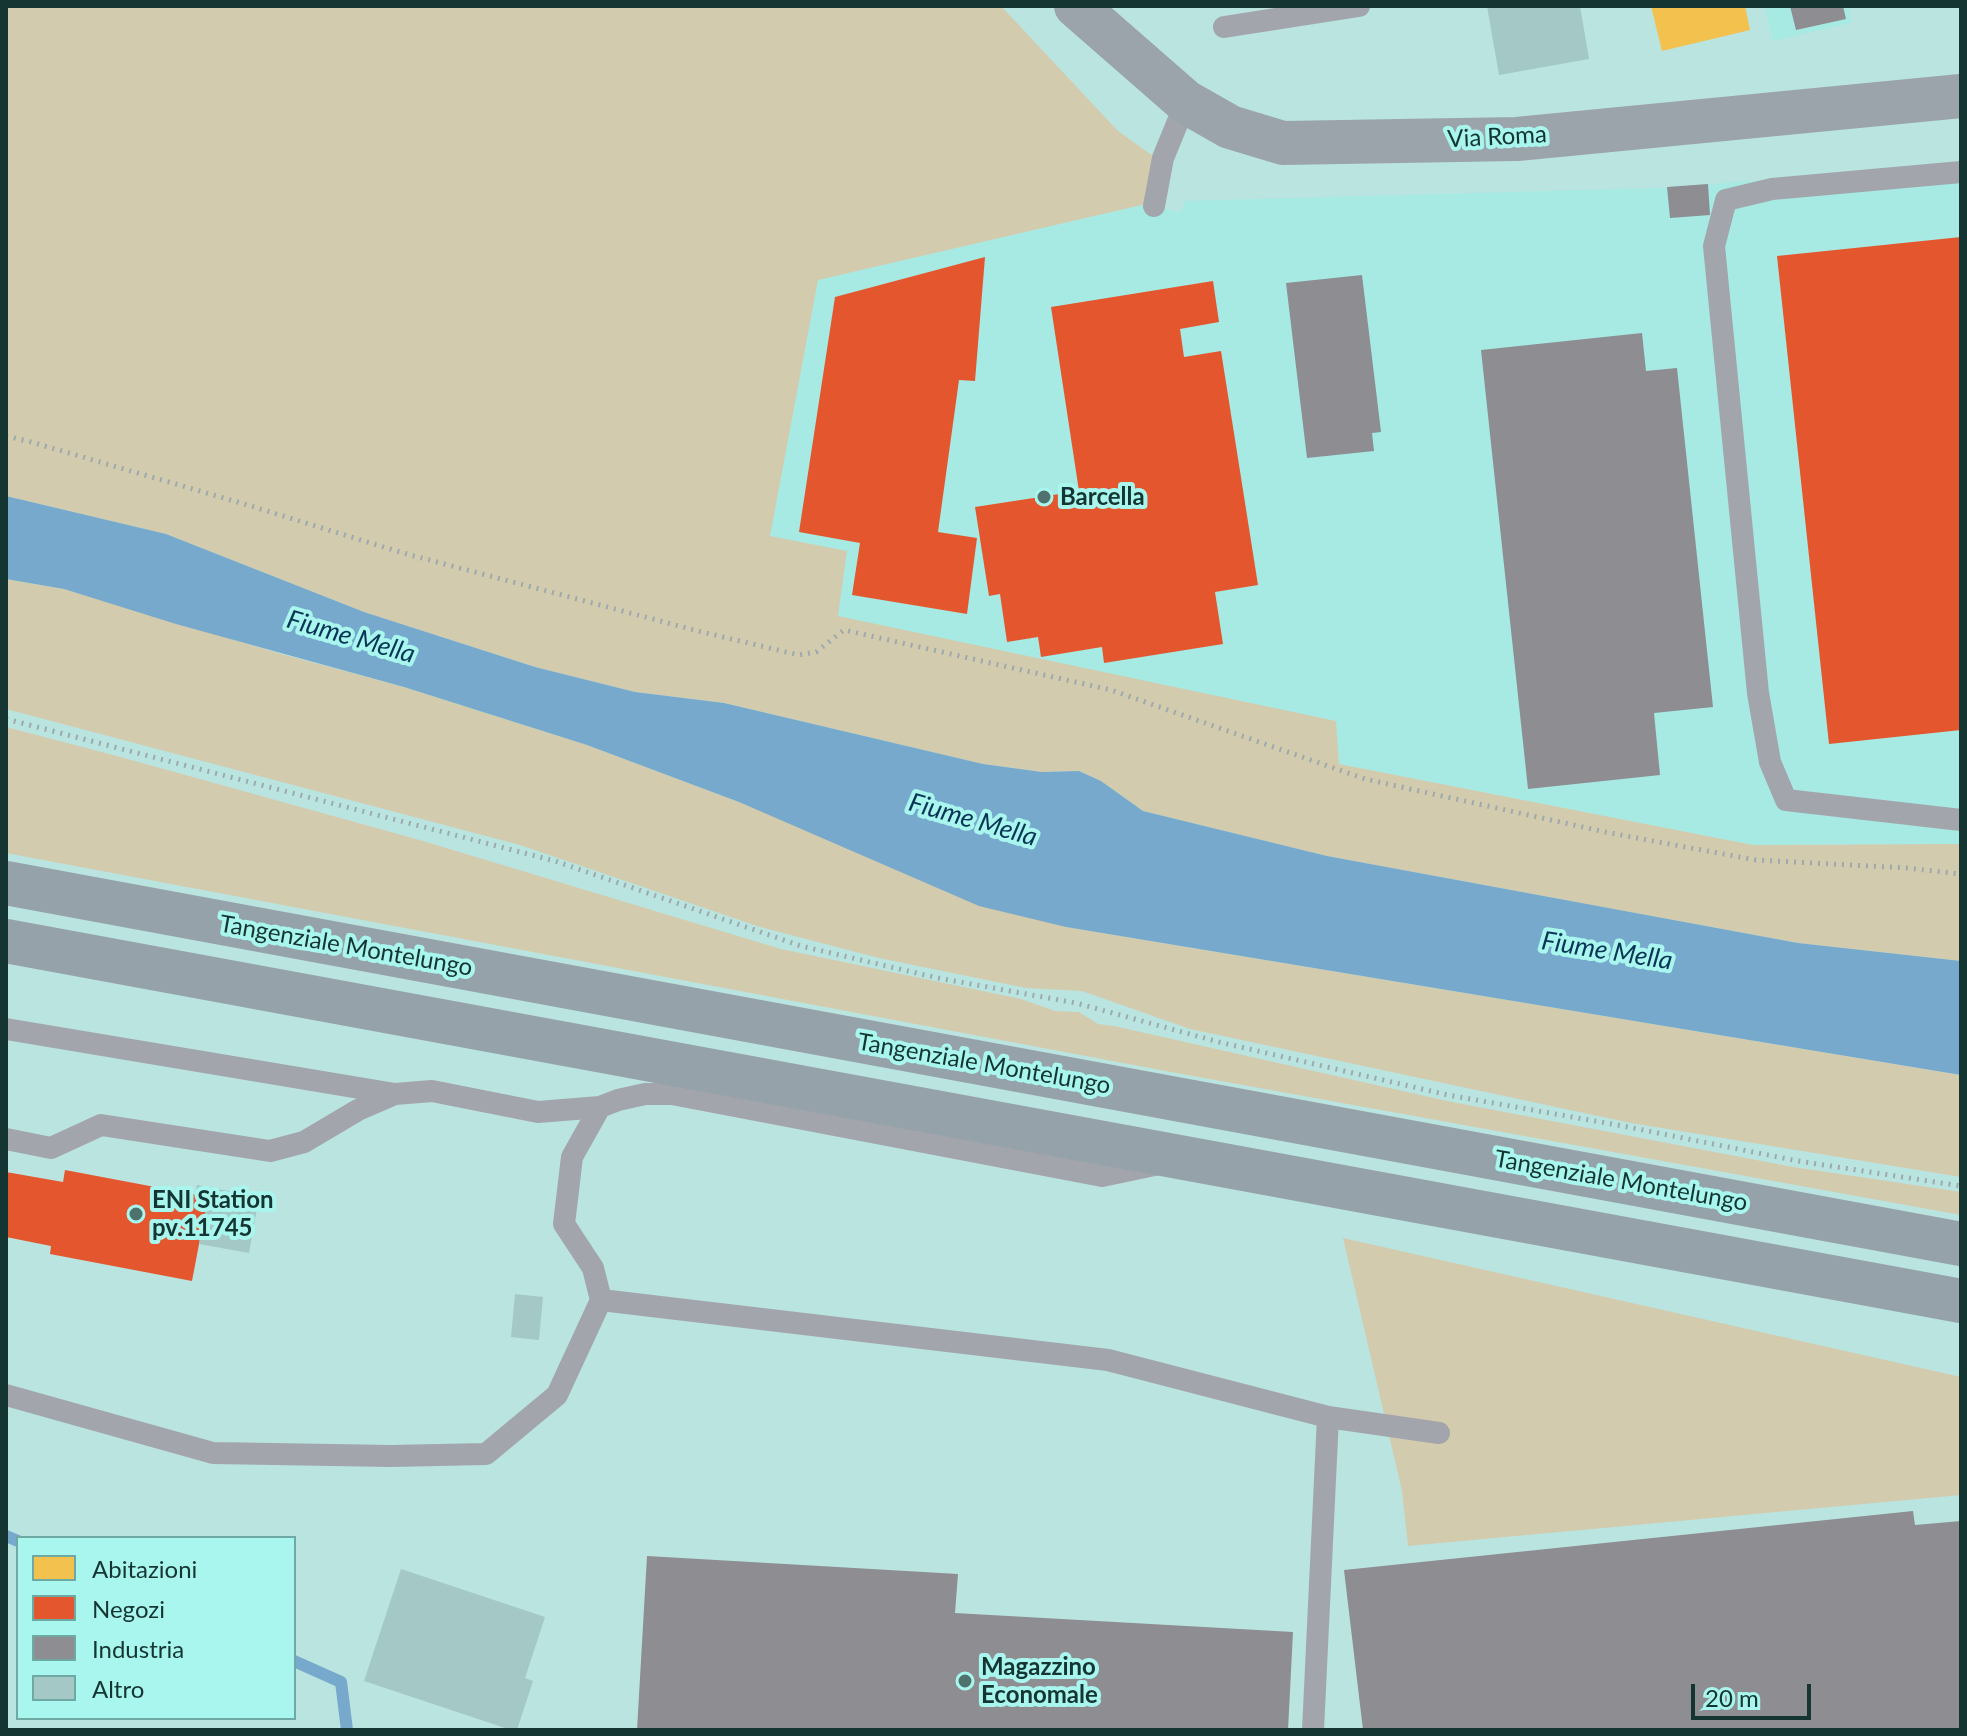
<!DOCTYPE html>
<html>
<head>
<meta charset="utf-8">
<style>
  body { margin:0 }
  #map { position:relative; width:1967px; height:1736px; overflow:hidden; background:#bae4e0; font-family:Lato,sans-serif }
  canvas { display:block }
  .frame { position:absolute; inset:0; border:8px solid #153532; pointer-events:none }
  .legend { position:absolute; left:16px; top:1536px; width:280px; height:184px; box-sizing:border-box; background:#a9f6ee; border:2px solid #6ea9a3; margin:0; padding:10px 14px; list-style:none; font-size:24px; color:#153532 }
  .legend li { display:flex; align-items:center; gap:16px; height:40px }
  .legend b { width:40px; border:2px solid #6ea9a3 }
  .scale { position:absolute; left:1691px; top:1684px; width:120px; height:36px; box-sizing:border-box; border:4px solid #153532; border-top:0; padding-left:10px; font-size:24px; line-height:28px; white-space:nowrap; color:#153532; -webkit-text-stroke:6px #a9f6ee; paint-order:stroke }
</style>
</head>
<body>
<div id="map">
<canvas width="1967" height="1736"></canvas>
<div class="frame"></div>
<ul class="legend">
<li><b style="height:22px;background:#f2c14e"></b>Abitazioni</li>
<li><b style="height:22px;background:#e4572e"></b>Negozi</li>
<li><b style="height:22px;background:#8d8d92"></b>Industria</li>
<li><b style="height:22px;background:#a3c8c5"></b>Altro</li>
</ul>
<div class="scale">20 m</div>
</div>
<script>
const ctx = document.querySelector('canvas').getContext('2d');
ctx.lineJoin = 'round';
function paint(path, color) { ctx.fillStyle = color; ctx.fill(path, 'evenodd'); }
function stroke(path, color, width, dash) { ctx.strokeStyle = color; ctx.lineWidth = width; ctx.lineCap = dash ? 'butt' : 'round'; ctx.setLineDash(dash || []); ctx.stroke(path); }
function drawText(font, color, halo, rows, align = 'center') {
  ctx.font = font + ' Lato,sans-serif'; ctx.lineWidth = 8; ctx.setLineDash([]); ctx.textBaseline = 'middle'; ctx.strokeStyle = halo; ctx.fillStyle = color; for (const [text, x, y, turn = 0] of rows) {
    ctx.save(); ctx.translate(x, y); ctx.rotate((+turn || 0) * Math.PI / 180); ctx.textAlign = isNaN(turn) ? turn : align; if (halo) ctx.strokeText(text, 0, 0); ctx.fillText(text, 0, 0); ctx.restore();
  }
}
const built = new Path2D(`
  M1765,6H1848L1851,23L1773,41Z
  M1961,166V844L1753,845L1339,764L1335,721L838,617L769,536L818,280L1146,204L1181,213L1185,201L1655,188Z`);
const green = new Path2D(`
  M6,6H1001L1118,131L1153,156L1146,204L818,280L770,536L847,551L838,616L1336,721L1339,764L1753,845L1961,844V961L1798,943L1327,856L1143,811L1101,781L1079,771L1042,772L983,764L724,703L635,692L535,667L364,612L166,534L6,496Z
  M6,579L64,589L278,653L404,687L587,745L739,802L1066,927L1961,1075V1177L1631,1123L1190,1029L1082,991L1026,988L879,958L760,927L520,845L6,709Z
  M6,727L117,756L423,841L781,949L1021,999L1055,1011L1079,1012L1098,1024L1114,1026L1447,1101L1793,1167L1961,1192V1215L1171,1072L6,853Z
  M1343,1238L1961,1377V1495L1408,1546L1402,1491Z`);
const water = new Path2D(`
  M6,496L166,534L364,612L535,667L635,692L724,703L983,764L1042,772L1079,771L1101,781L1143,811L1327,856L1798,943L1961,961V1075L1066,927L979,906L739,802L587,745L404,687L176,624L64,589L6,579Z`);
const homes = new Path2D(`
  M1651,6H1745L1750,30L1662,51Z`);
const shops = new Path2D(`
  M1961,237V730L1829,744L1777,256Z
  M985,257L975,381L959,380L938,532L977,538L967,614L852,595L860,543L799,532L835,297Z
  M1213,281L1219,322L1180,329L1184,357L1221,351L1258,585L1215,592L1223,644L1104,663L1102,647L1041,657L1038,637L1007,642L1000,594L989,596L975,507L1079,491L1051,307Z
  M65,1170L208,1197L192,1281L50,1254L51,1246L6,1237V1172L63,1182Z`);
const industry = new Path2D(`
  M1790,6H1843L1846,19L1796,30Z
  M1708,184L1710,215L1670,218L1667,187Z
  M1362,275L1381,432L1372,433L1374,451L1307,458L1286,283Z
  M1642,333L1646,371L1677,368L1713,707L1654,713L1660,775L1528,789L1481,350Z
  M1913,1511L1915,1525L1961,1521V1730H1363L1344,1570Z
  M647,1556L958,1574L955,1613L1293,1632L1288,1730H637Z`);
const stream = new Path2D(`
  M6,1536L18,1541
  M294,1661L341,1682L347,1730`);
const building = new Path2D(`
  M1487,6H1580L1589,59L1499,75Z
  M197,1185L259,1197L249,1253L199,1244L208,1197L195,1195Z
  M515,1294L543,1297L539,1340L511,1337Z
  M401,1569L545,1617L525,1678L533,1681L517,1730H511L364,1681Z`);
const path = new Path2D(`
  M6,436L31,442L241,503L403,553L702,632L799,655L816,652L844,630L1111,690L1365,779L1610,833L1756,860L1907,868L1961,874
  M6,719L555,861L801,946L938,978L1076,1003L1219,1042L1448,1095L1623,1126L1798,1161L1961,1186`);
const lane = new Path2D(`
  M1224,27L1359,6
  M1961,172L1772,189L1726,200L1714,246L1758,693L1770,762L1786,800L1961,820
  M1154,206L1163,158L1186,102
  M6,1029L395,1094
  M6,1139L51,1148L101,1125L270,1151L304,1142L358,1110L395,1094L432,1091L538,1112L600,1107L618,1100L645,1094H672L1102,1176L1159,1164
  M601,1300L1108,1360L1328,1417L1313,1730
  M6,1395L213,1453L391,1456L486,1454L557,1395L601,1300L593,1268L564,1224L572,1157L600,1107
  M1328,1417L1439,1433`);
const secondary = new Path2D(`
  M1076,6L1186,102L1230,127L1283,143L1517,139L1961,96`);
const highway = new Path2D(`
  M6,883L1961,1244
  M6,941L1961,1301`);
const markers = [
  [1044,497,8,"#4f726f"],
  [136,1214,8,"#4f726f"],
  [965,1681,8,"#4f726f"]
];
const streetNames = [
  ["Via Roma",1497,137,-3],
  ["Tangenziale Montelungo",346,946,10],
  ["Tangenziale Montelungo",984,1064,10],
  ["Tangenziale Montelungo",1621,1181,10]
];
const poiNames = [
  ["Barcella",1060,497],
  ["ENI Station",152,1200],
  ["pv.11745",152,1228],
  ["Magazzino",981,1667],
  ["Economale",981,1695]
];
const waterNames = [
  ["Fiume Mella",351,637,16],
  ["Fiume Mella",973,820,16],
  ["Fiume Mella",1607,951,9]
];
paint(built, '#a6eae3');
paint(green, '#d3cbae');
paint(water, '#76a9cb');
paint(homes, '#f2c14e');
paint(shops, '#e4572e');
paint(industry, '#8d8d92');
stroke(stream, '#76a9cb', 12);
paint(building, '#a3c8c5');
stroke(path, '#9ea9ad', 5, [2, 6]);
stroke(lane, '#a3a5ad', 22);
stroke(secondary, '#9ca4ab', 44);
stroke(highway, '#96a2a9', 44);
for (const [x, y, r, color] of markers) { const dot = new Path2D(); dot.arc(x, y, r, 0, 2 * Math.PI); ctx.fillStyle = color; ctx.fill(dot); stroke(dot, '#a9f6ee', 3); }
drawText('24px', '#153532', '#a9f6ee', streetNames);
drawText('bold 24px', '#153532', '#a9f6ee', poiNames, 'left');
drawText('italic 26px', '#093456', '#a9f6ee', waterNames);
</script>
</body>
</html>
